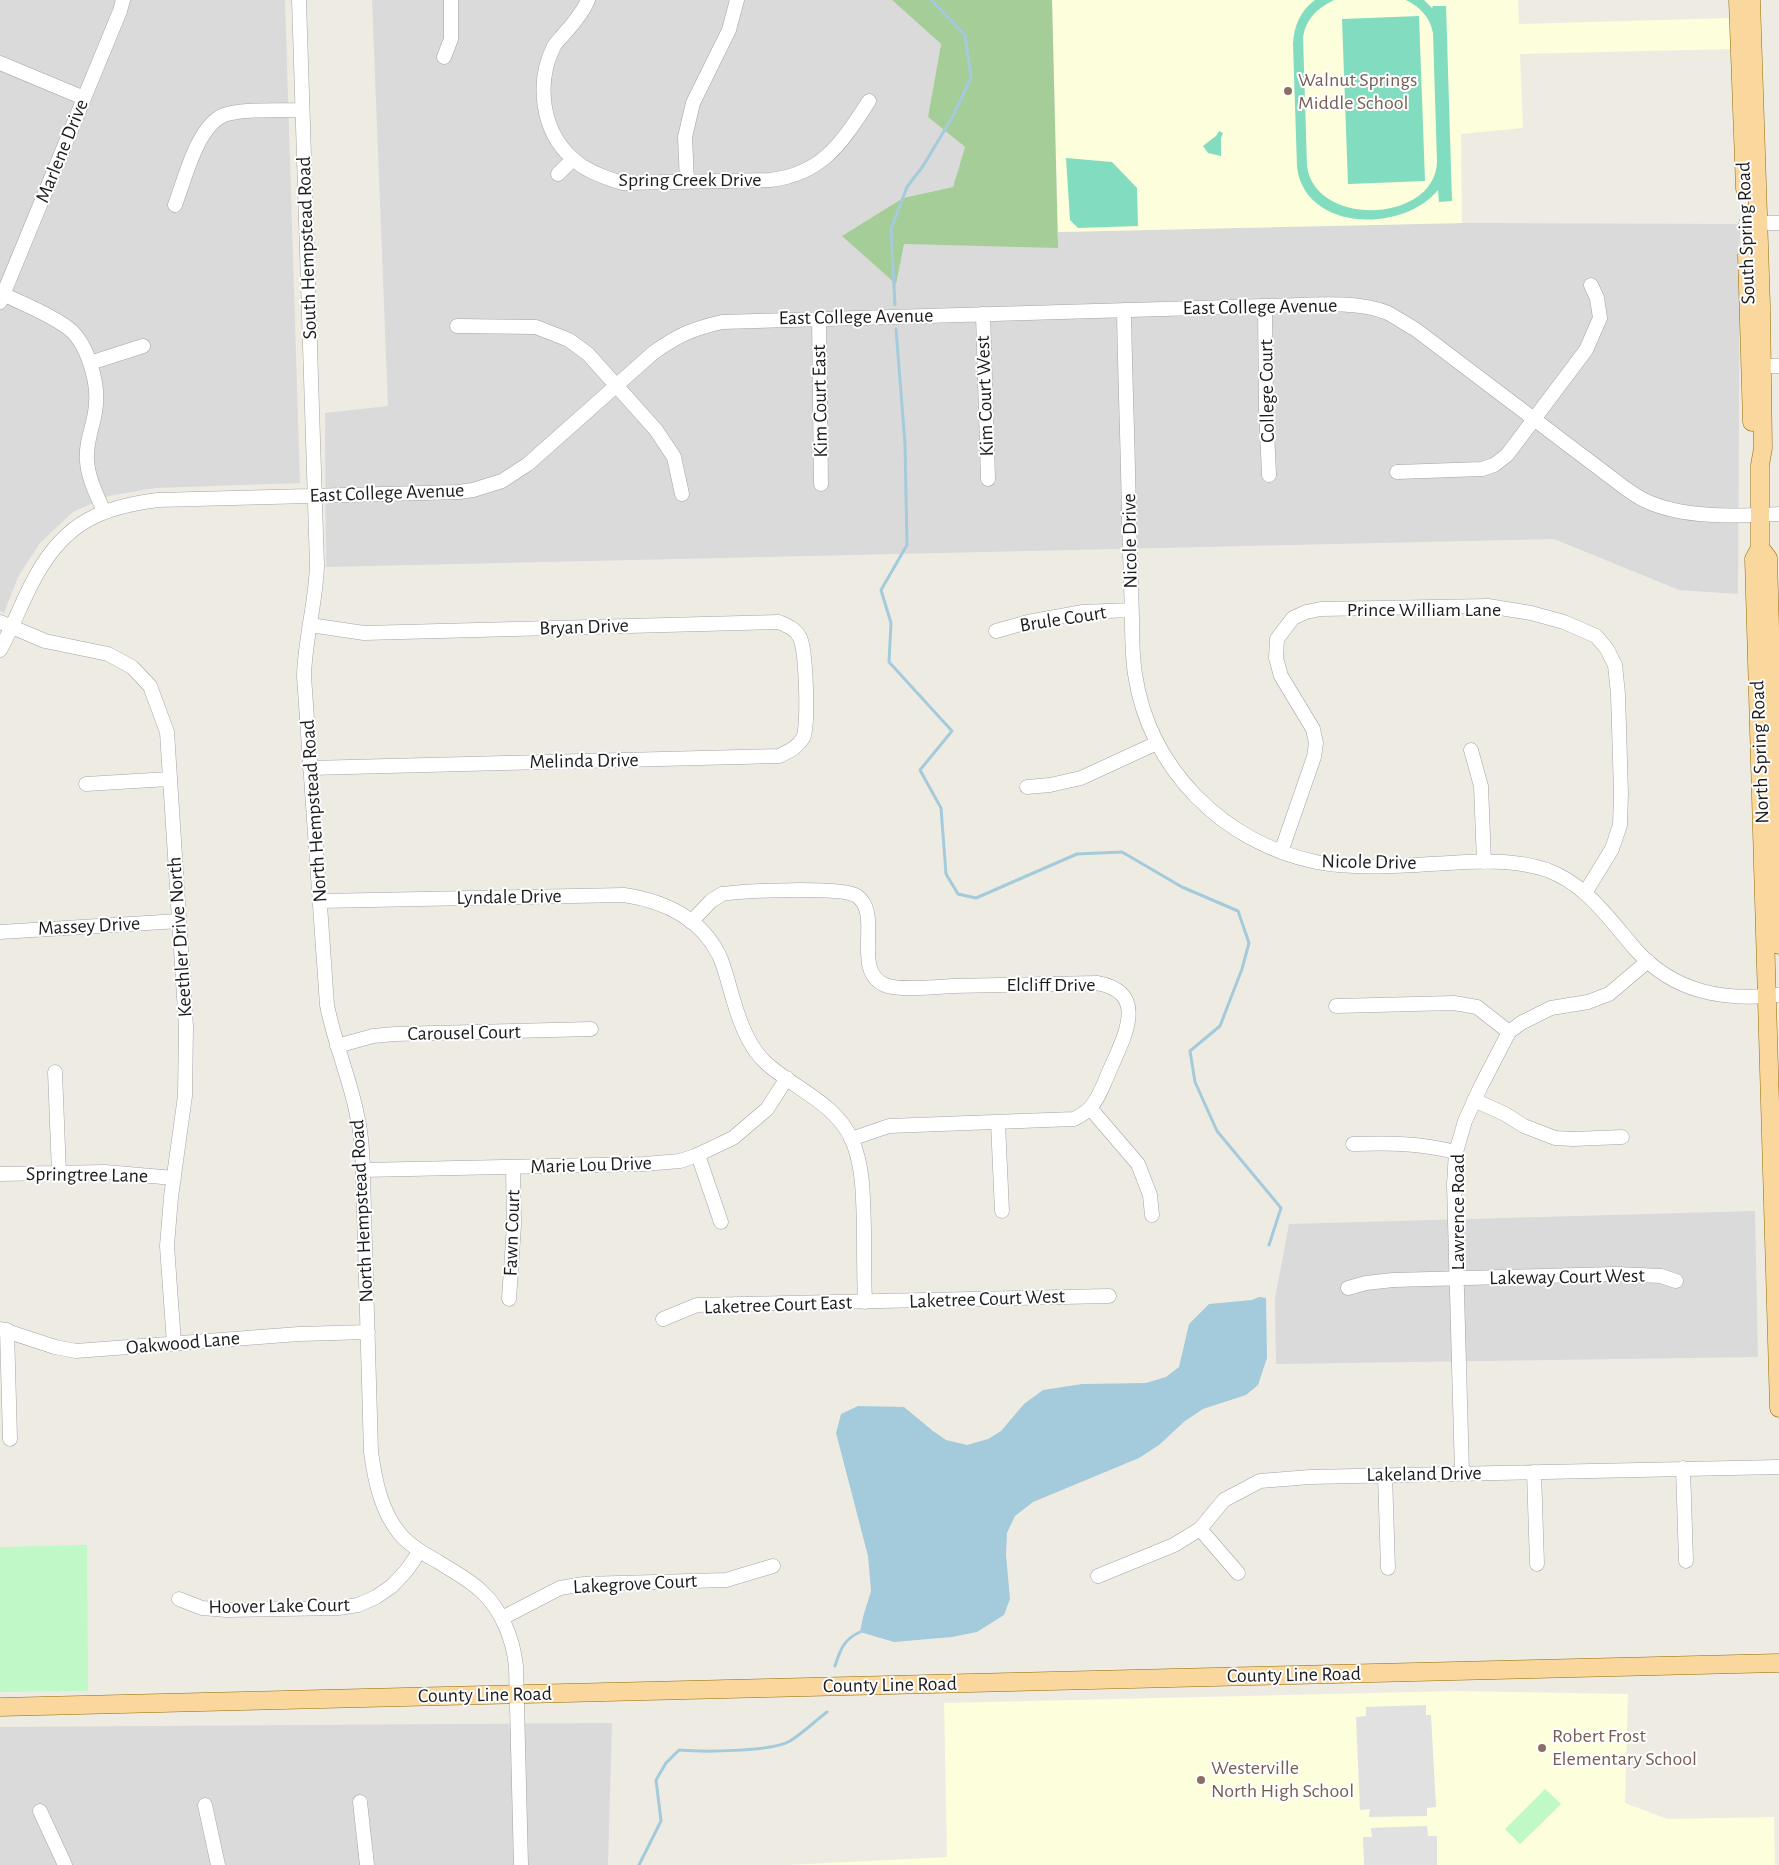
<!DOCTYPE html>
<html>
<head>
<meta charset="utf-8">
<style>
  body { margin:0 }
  canvas { display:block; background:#eeebe3 }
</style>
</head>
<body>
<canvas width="1779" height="1865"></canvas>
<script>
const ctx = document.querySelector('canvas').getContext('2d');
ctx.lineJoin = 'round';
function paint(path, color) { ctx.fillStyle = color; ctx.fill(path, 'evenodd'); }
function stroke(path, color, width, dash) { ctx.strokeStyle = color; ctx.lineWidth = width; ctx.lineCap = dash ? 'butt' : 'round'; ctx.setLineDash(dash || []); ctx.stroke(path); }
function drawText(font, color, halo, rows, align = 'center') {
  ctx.font = font + ' "Alegreya Sans",sans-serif'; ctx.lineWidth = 4; ctx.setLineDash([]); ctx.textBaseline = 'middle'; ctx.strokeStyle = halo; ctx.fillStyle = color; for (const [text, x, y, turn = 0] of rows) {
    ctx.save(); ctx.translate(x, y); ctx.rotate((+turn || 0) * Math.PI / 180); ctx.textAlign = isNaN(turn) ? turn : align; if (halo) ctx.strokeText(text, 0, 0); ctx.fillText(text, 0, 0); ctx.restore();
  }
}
const residential = new Path2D(`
  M0,0H285L300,483L155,488L109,496L73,512L40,543L18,577L4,613L0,611Z
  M372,0H892L941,44L928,117L965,147L953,187L903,198L843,236L1057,248L1058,232L1462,223L1740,224L1738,594L1679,590L1554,539L326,567L325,413L388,406Z
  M1755,1211L1758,1357L1276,1364L1275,1298L1289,1224Z
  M612,1723L608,1865H0V1727Z`);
const education = new Path2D(`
  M1052,0H1518L1519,24L1730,18L1732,49L1520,54L1523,128L1461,134L1462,223L1058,232Z
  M1457,1691L1628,1694L1625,1803L1667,1819L1774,1817L1775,1865H787L947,1857L944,1703Z`);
const forest = new Path2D(`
  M892,0H1052L1058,248L904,244L896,284L842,236L903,198L953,187L965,147L928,117L941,44Z`);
const park = new Path2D(`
  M87,1545L88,1691L0,1692V1547Z
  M1545,1789L1561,1804L1520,1844L1505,1829Z`);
const pitch = new Path2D(`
  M1315,0H1334C1317,8 1306,19 1303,37L1307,166C1315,228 1435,223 1437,162L1433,33C1430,17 1420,7 1406,0H1424L1432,8L1433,6H1446L1452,201L1439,202L1438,190C1403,233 1305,232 1297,167L1293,44C1294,26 1300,11 1315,0Z
  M1419,16L1425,181L1348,184L1342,19Z
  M1219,131L1223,133L1221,138V156L1208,153L1203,146L1216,136Z
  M1066,158L1112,162L1137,188L1138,226L1078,228L1070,220Z`);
const parking = new Path2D(`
  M1426,1705V1715H1431L1436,1807L1427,1808V1816L1369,1817L1370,1809L1360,1810L1356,1717L1366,1716V1707Z
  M1427,1826L1428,1836H1437V1865H1364L1363,1837H1372L1371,1828Z`);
const water = new Path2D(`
  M1259,1297L1266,1298L1267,1358L1258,1385L1246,1395L1203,1409L1185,1421L1159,1445L1139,1458L1033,1502L1015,1516L1007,1533L1006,1555L1010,1599L1004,1615L977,1632L952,1637L894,1642L860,1632L863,1617L871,1591L868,1556L836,1433L841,1414L858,1406L904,1407L933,1431L946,1440L967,1445L988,1439L1001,1431L1024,1404L1043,1390L1082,1384L1146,1383L1166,1377L1179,1367L1189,1324L1209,1304L1252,1300Z`);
const stream = new Path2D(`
  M895,305L891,229L907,187L923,166L953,116L971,78L965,35L931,0
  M896,329L905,444L907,545L881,590L891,623L889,662L952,731L920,770L941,808L946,874L958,894L976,898L1077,854L1122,852L1182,887L1238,911L1249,943L1242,969L1220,1026L1190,1051L1195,1082L1217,1131L1281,1208L1269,1245
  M835,1666C840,1650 844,1639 860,1632
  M639,1865L661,1821L656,1780L666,1763L679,1750C702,1752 771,1752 790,1741C803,1733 815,1721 827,1712`);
const minor = new Path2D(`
  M299,0L317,565C316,602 305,638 304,676L327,1005C334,1041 348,1074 356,1110C361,1131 363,1153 363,1175L371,1452C375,1481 381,1511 400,1534C410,1546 424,1554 437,1561C452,1571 469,1579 481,1591C502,1610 513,1639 516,1666L521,1865
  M588,0C583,12 573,24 564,34C561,38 557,41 554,46C536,82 541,130 572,158C585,171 605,178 623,183L770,180C823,174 842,142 869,101
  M444,57L451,39V0
  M0,63L84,98
  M558,174L573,159
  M687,182L685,137L693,103L729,30L737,0
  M175,205C185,179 197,126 224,115C243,108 281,111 302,110
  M1746,223H1779
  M3,294C25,305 48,313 68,328C87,342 98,381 96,404C95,424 85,441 87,461C88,478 97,495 104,512
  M0,302L120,11L123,0
  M1265,306L1266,408L1269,475
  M1124,310C1125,379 1128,449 1129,518C1130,551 1131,584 1132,617C1132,636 1132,655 1135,674C1149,769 1224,843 1316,862C1361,871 1421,864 1466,862C1494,861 1520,861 1547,870C1586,884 1609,919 1636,950C1675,993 1724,1001 1779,995
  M983,314L988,479
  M819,318L821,484
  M457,326L536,327L569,340L588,354L656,430L674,457L682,494
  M90,363L143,346
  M1752,366H1779
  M1397,472L1482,469L1494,465L1507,455L1586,350L1600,318L1597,298L1591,285
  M0,622L45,641L108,654L132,667L150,686L167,732L186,1027L185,1096L171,1197L167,1246L174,1343
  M310,625L364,633L779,622C788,626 796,629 800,638C806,650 809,727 803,738C797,748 789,751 779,756L310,768
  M996,631L1028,622L1083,612L1131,610
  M0,650C14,625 23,598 37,574C66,522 102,507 158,500L459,492L473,490L502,481L528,464L653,353C678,335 692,329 722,322L1265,306C1302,306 1354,299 1388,313C1397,318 1406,324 1415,329L1625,488C1631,492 1638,497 1644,500C1683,519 1737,516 1779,514
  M1471,750L1481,786L1484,862
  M86,784L169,779
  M1027,787L1050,785L1081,778L1157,743
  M1281,852L1314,757L1316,743L1313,729L1281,676L1276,658L1277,639L1293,618L1306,612L1321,609L1488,606L1531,613L1564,622L1596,636L1607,649L1615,665L1618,694L1621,793L1620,825L1612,849L1585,893
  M320,901L624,895C664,901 700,917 719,955C726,970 729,987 734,1002C740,1023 749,1047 765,1062C794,1089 835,1102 852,1140C864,1168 863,1200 864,1230C864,1254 864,1278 865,1302
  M691,922L711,901L722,894C743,891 842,886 857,896C883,914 851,971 885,985C899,991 937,987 953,986C1001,985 1049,984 1097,983C1147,992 1126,1033 1113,1063C1106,1077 1101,1096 1090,1108C1086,1112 1080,1116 1074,1119L889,1126L851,1139
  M0,932L179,921
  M1336,1006L1454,1003L1477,1007L1509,1032
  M337,1046L373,1036L395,1034L591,1029
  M55,1072L59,1173
  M1474,1100L1505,1114L1524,1126L1555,1138L1573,1139L1622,1137
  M1090,1108L1138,1164L1150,1195L1152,1215
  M998,1123L1002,1211
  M1353,1144C1392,1143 1418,1143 1456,1152
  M698,1155L721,1222
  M363,1170L644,1164L680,1161L695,1156L733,1138L767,1109L787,1078
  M0,1174L105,1172L174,1178
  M1348,1288L1366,1283L1393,1280L1616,1274L1661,1276L1676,1281
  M509,1299L514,1225L513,1167
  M663,1319L697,1305L1109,1296
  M0,1329L55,1347L76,1351L299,1334L368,1332
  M7,1330L10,1439
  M1683,1468L1686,1561
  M1534,1472L1537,1564
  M1462,1473L1454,1184L1456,1152L1465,1121L1481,1086L1509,1032L1521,1023L1551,1008L1588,1002L1609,994L1648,961
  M1385,1475L1388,1568
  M1200,1529L1238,1573
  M1098,1576L1174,1545L1200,1529L1224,1500L1260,1481L1310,1477L1779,1467
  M179,1599L202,1608L227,1610L338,1608L358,1605L376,1597L392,1586L406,1571L420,1551
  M502,1618L560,1588L584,1584L726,1580L773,1566
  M360,1802L367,1865
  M205,1805L218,1865
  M40,1811L65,1865`);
const major = new Path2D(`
  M1738,0L1745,189
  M1751,0L1761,306L1763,448L1760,465V548L1754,559L1779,1408
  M1747,255L1752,422
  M1760,548L1768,558L1779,945
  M0,1707L1779,1663`);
const markers = [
  [1288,91,5,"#8d6e63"],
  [1542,1748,5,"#8d6e63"],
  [1201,1780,5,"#8d6e63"]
];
const educationNames = [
  ["Walnut Springs",1298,80],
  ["Middle School",1298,103],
  ["Robert Frost",1552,1736],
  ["Elementary School",1552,1759],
  ["Westerville",1211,1768],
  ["North High School",1211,1791]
];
const streetNames = [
  ["Marlene Drive",62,151,-68],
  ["Spring Creek Drive",690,180],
  ["South Spring Road",1746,233,-92],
  ["South Hempstead Road",307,248,-92],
  ["East College Avenue",1260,307,-1],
  ["East College Avenue",856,317,-1],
  ["College Court",1267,391,-91],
  ["Kim Court West",985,396,-92],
  ["Kim Court East",820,401,-91],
  ["East College Avenue",387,493,-2],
  ["Nicole Drive",1130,541,-91],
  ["Prince William Lane",1424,610],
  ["Brule Court",1063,619,-9],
  ["Bryan Drive",584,627,-2],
  ["North Spring Road",1760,752,-92],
  ["Melinda Drive",584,761,-1],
  ["North Hempstead Road",314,811,-94],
  ["Nicole Drive",1369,862,1],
  ["Lyndale Drive",509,897,-1],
  ["Massey Drive",89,926,-3],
  ["Keethler Drive North",180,937,-94],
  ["Elcliff Drive",1051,985],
  ["Carousel Court",464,1033,-1],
  ["Marie Lou Drive",591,1165,-2],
  ["Springtree Lane",87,1175,1],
  ["North Hempstead Road",362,1211,-93],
  ["Lawrence Road",1458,1212,-90],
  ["Fawn Court",512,1233,-88],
  ["Lakeway Court West",1567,1277,-1],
  ["Laketree Court West",987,1299,-2],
  ["Laketree Court East",778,1305,-2],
  ["Oakwood Lane",183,1343,-5],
  ["Lakeland Drive",1424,1474,-1],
  ["Lakegrove Court",635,1584,-3],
  ["Hoover Lake Court",279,1606,-1],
  ["County Line Road",1294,1675,-1],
  ["County Line Road",890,1685,-1],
  ["County Line Road",485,1695,-1]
];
paint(residential, '#dbdada');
paint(education, '#fcfedc');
paint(forest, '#a5cd98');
paint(park, '#c0f8c8');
paint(pitch, '#82dcbf');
paint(parking, '#e1e1e1');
paint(water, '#a4cbdb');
stroke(stream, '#a4cbdb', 3);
stroke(minor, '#a4a4a4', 15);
stroke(major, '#936c03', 19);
stroke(minor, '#fff', 14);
stroke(major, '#fad79c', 18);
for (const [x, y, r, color] of markers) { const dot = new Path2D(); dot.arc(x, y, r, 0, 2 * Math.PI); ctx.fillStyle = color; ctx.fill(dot); stroke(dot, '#fff', 2); }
drawText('20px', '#785e54', '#fff', educationNames, 'left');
drawText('20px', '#1d1d1d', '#fff', streetNames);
</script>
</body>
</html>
